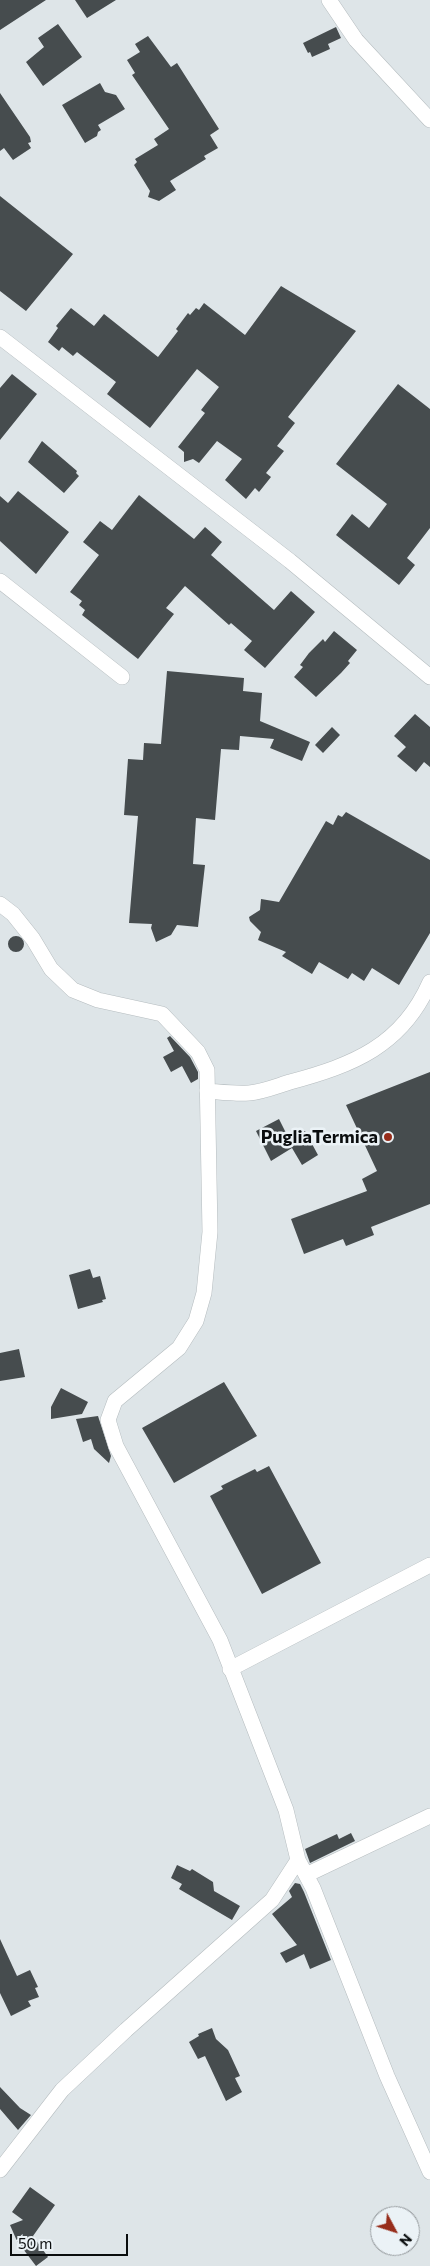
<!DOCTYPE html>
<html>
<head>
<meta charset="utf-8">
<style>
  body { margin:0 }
  #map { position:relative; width:430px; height:2266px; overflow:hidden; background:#dee5e8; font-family:Commissioner,sans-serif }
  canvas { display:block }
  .north { position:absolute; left:370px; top:2206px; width:50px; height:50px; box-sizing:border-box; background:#ebf2f6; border:1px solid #919699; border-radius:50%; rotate:130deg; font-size:14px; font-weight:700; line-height:20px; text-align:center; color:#0a0d0e }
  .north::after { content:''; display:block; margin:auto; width:18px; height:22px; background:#972d1b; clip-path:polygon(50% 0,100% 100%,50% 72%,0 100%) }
  .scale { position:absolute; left:10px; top:2234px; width:118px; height:22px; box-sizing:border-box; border:2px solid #0a0d0e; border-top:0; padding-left:6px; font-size:15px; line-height:18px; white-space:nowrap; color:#0a0d0e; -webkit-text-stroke:4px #ebf2f6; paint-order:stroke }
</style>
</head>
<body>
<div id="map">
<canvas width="430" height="2266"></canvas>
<div class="north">N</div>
<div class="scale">50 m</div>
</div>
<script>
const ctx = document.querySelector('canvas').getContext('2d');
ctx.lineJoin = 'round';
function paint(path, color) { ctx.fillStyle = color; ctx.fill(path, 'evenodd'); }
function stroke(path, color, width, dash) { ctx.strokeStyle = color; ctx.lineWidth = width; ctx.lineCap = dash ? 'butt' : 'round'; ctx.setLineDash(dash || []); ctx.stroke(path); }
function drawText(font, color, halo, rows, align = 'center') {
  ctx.font = font + ' Commissioner,sans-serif'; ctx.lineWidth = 5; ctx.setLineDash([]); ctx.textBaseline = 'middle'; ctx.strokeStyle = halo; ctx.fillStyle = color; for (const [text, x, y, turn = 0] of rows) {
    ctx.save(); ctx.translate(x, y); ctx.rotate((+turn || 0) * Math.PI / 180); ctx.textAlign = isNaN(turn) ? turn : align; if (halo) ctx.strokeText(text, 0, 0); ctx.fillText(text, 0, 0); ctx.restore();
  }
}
const building = new Path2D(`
  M0,0H46L0,30Z
  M75,0H116L87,18Z
  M58,24L82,57L43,86L26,62L44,47L38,38Z
  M336,27L341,38L328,44L330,49L312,57L310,52L308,53L303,43Z
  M148,36L171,67L177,63L219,129L210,135L218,148L204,156L206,159L170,181L176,190L159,201L148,197L150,191L134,165L137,162L135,159L158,145L154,139L169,129L132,75L135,73L127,60L140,52L135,44Z
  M100,83L105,92L116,95L125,109L98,125L101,130L98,132L97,136L85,143L62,105Z
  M0,93L30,137L31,142L28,143L31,148L13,160L4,148L0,151Z
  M0,196L73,254L26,311L0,291Z
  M281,286L356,331L288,417L295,423L277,446L284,451L266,473L271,477L259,492L255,488L246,499L225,480L242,459L217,441L199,463L193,459L184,462V452L178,447L205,413L201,410L219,387L197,369L150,428L107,394L116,382L77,352L73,356L62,347L59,351L48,342L58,328L56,326L71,308L94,326L104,314L158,357L178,331L176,329L188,313L190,315L196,308L199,310L204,303L245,335Z
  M12,374L37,394L0,440V388Z
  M398,384L430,409V528L407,558L415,565L399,585L336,535L352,514L369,528L387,504L336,464Z
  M42,441L77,471L76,473L79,476L64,493L28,462Z
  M18,491L69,532L36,574L0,541V496L8,503Z
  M139,495L194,539L205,527L222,542L211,555L274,610L291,591L315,612L265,668L244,650L252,641L231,623L229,625L185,586L166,608L174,614L138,659L82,615L85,610L79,605L82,601L70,592L99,555L83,542L100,521L112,530Z
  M334,631L357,650L348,661L350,663L341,673L316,697L294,677L303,667L300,665L309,653L323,639L325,642Z
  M167,671L244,678L243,691L262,693L260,721L310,742L302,761L270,748L274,739L240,736L239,750L221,749L215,820L196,818L193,864L205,865L198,927L177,925L171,935L156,942L151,928L152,924L129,923L138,816L124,815L128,759L143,760L144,743L161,744Z
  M415,714L430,727V767L424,762L416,772L397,756L406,747L394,736Z
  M332,727L340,735L323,753L315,745Z
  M346,812L430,860V933L399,985L372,968L364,981L352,973L348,979L319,962L312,974L282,956L286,952L258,940L261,932L250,921L249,917L260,910L261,899L279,902L326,821L333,825L338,815L342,817Z
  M8 944a8 8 0 1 1 16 0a8 8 0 1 1-16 0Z
  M170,1036L190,1057L198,1072V1079L191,1083L182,1066L171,1072L163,1057L174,1051L167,1038Z
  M430,1072V1204L371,1227L374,1235L346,1246L343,1239L304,1254L291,1219L367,1191L362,1179L377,1171L346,1105Z
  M279,1119L289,1139L305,1131L318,1155L302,1165L292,1148L271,1161L256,1131Z
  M90,1269L93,1278L100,1276L106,1299L102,1300L103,1302L78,1309L69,1275Z
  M19,1349L25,1377L0,1381V1353Z
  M224,1382L257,1436L174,1483L142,1428Z
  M61,1388L88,1402L82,1414L51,1419V1407Z
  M98,1416L111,1456L109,1463L94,1449L91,1439L83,1442L76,1419Z
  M269,1466L321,1563L262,1594L210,1496L223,1489L221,1486L255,1469L257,1472Z
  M351,1833L355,1841L310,1863L305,1849L337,1834L339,1839Z
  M177,1865L190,1871L192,1869L213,1882L214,1891L240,1906L232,1920L179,1889L182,1884L171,1878Z
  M295,1883L300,1884L304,1892L331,1960L310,1969L304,1954L286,1963L280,1953L297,1945L272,1914L292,1897L289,1891Z
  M0,1939L17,1976L30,1970L38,1987L35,1988L39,1997L28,2001L31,2006L11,2016L0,1993Z
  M212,2028L216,2039L228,2050L240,2076L235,2078L242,2092L226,2101L205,2056L198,2059L189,2042L199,2036L198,2034Z
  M0,2087L20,2108L31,2115L18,2130L0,2109Z
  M30,2187L55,2205L33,2236L48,2257L36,2266L17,2241L10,2225L23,2220L12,2212Z`);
const minor = new Path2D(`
  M329,0L356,40L430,120
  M0,337L290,561L430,677
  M0,581L122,677
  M0,904L13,914L33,939L51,969L73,990L98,1000L162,1014L198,1052L207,1070L210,1232L204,1293L196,1321L179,1348L115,1401L108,1420L116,1446L220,1640L286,1810L298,1860L313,1888L387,2076L430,2172
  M207,1091C220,1092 235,1094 249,1093C262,1092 277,1086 290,1082C353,1065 402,1046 430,982
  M230,1669L430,1565
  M306,1875L430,1816
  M0,2170L62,2090L126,2030L272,1900L298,1860`);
const markers = [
  [388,1137,5,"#972d1b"]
];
const poiNames = [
  ["PugliaTermica",378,1137]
];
paint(building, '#464c4e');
stroke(minor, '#b5bcbf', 16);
stroke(minor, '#fff', 15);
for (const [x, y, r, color] of markers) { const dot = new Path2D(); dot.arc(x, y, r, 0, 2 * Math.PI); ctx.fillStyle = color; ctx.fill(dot); stroke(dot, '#ebf2f6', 2); }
drawText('bold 18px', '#0a0d0e', '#ebf2f6', poiNames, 'right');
</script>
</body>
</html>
